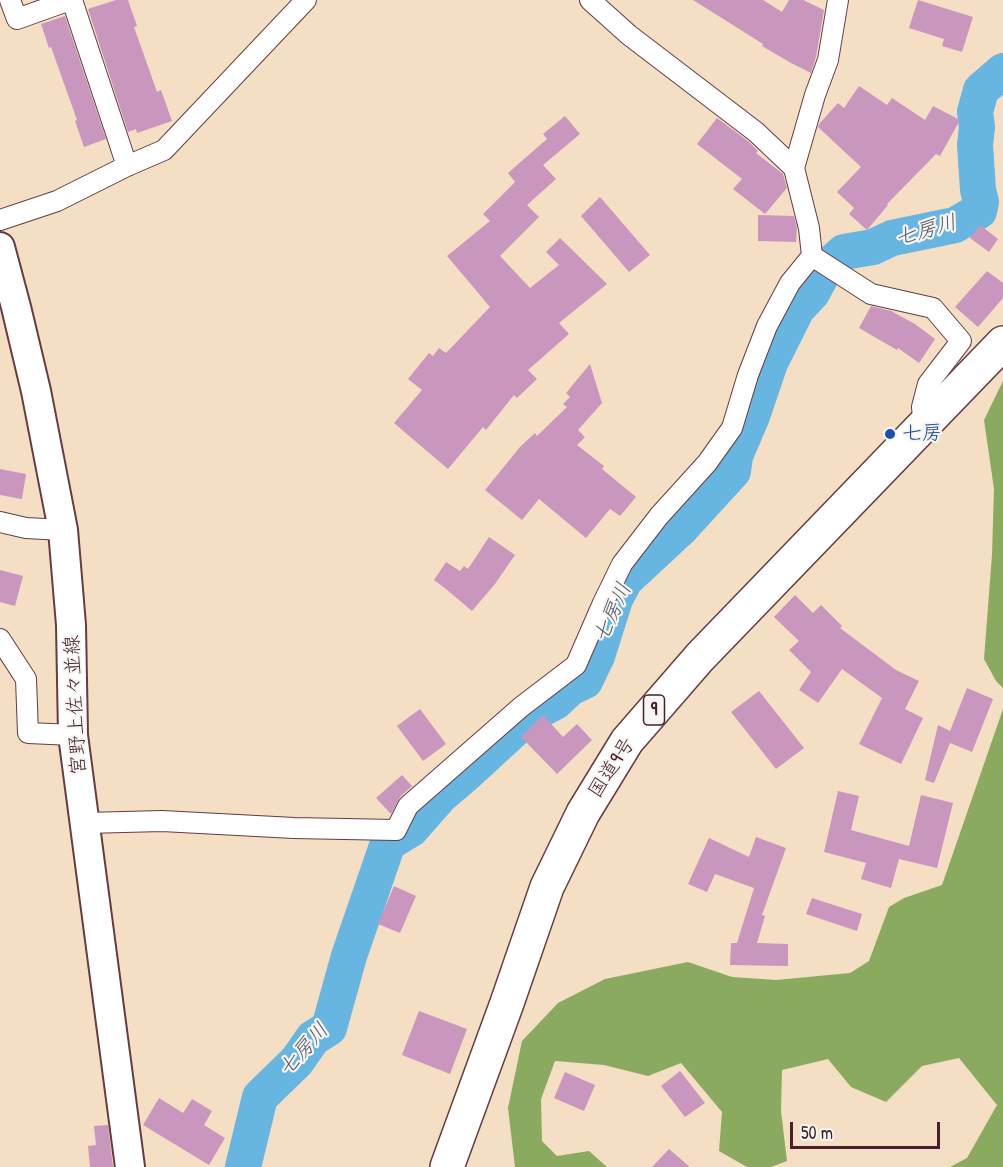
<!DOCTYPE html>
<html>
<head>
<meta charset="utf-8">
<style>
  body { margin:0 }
  #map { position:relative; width:1003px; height:1167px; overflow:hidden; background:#f4dec4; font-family:"Patrick Hand",sans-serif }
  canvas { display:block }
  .scale { position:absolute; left:790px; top:1122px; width:150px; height:27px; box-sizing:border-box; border:3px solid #4a1f2b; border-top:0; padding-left:8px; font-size:18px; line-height:21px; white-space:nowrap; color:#4a1f2b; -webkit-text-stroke:4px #f6f6f2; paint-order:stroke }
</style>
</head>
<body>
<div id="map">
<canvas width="1003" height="1167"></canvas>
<div class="scale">50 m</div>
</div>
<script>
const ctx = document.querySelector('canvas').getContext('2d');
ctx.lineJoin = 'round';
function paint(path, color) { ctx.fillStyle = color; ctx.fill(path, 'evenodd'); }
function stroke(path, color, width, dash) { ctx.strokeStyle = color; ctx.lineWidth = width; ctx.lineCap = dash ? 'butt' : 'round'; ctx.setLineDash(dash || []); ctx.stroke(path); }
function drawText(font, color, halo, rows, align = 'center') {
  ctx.font = font + ' "Patrick Hand","Klee One",sans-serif'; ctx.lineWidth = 4.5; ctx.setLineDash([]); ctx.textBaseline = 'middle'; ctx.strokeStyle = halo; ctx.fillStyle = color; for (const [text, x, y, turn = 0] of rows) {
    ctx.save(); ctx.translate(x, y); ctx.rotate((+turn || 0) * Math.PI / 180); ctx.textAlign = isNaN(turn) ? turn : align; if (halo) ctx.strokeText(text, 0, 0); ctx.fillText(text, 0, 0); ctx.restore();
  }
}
const forest = new Path2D(`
  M1003,381V688L996,681L984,659L992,555L994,489L984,420Z
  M1003,709V1167H950L967,1158L997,1105L959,1058L922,1066L886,1102L851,1087L828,1059L782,1070L781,1111L787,1161L771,1167H747L719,1151L722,1112L681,1063L648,1076L604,1065L555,1061L541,1099L542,1141L557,1156L589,1151L607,1167H515L508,1108L522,1041L558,1003L605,979L688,962L732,977L776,980L850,973L869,961L889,907L904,898L942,885Z`);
const river = new Path2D(`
  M243,1167L260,1097L297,1061L313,1038L329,1028L349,956L388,843L411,829L440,796L468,772L530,715L555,702L570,688L585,681L597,656L615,599L625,580L681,528L733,471L735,456L752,416L770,363L797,309L812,293L825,269L844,252L873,247L892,238L955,225L979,211L981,202L978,190L975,145L977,127L975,112L981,90L1003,71`);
const building = new Path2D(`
  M116,0H128L137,26L134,27L157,92L161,90L172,121L137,133L136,129L128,132L88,9Z
  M693,0H763L782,12L789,0H803L824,10L816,57L811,73L791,63L762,46L763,44Z
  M918,0L973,17L962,52L942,46L944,39L909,28Z
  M65,16L106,139L84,147L75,121L77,120L51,47L49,48L41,24Z
  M859,86L887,105L892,98L925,120L933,106L960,120L940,156L936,154L887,204L888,205L867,230L849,214L854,208L837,192L861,167L818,127L820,123L838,103L844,108Z
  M565,116L580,134L543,165L556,179L527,205L539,217L500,256L530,288L559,265L546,252L560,238L607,284L559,323L569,334L528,370L537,379L517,398L514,395L486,430L483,427L448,469L394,423L422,390L408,379L429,353L433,356L439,348L446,353L490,307L447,256L490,221L483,214L515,182L508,173L547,139L543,134Z
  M717,118L748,141L758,151L756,153L783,174L787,188L765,214L733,189L742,179L697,144Z
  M600,197L650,255L629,272L581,216Z
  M758,215L794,216L797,228L796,242L758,241Z
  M980,225L998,239L989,252L970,238Z
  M987,271L1003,283V298L978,327L955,307Z
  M871,306L891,311L915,324L935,339L919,363L898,348L897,350L859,328Z
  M590,364L602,403L578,430L585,437L577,445L604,466L602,469L636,497L620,516L610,509L586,538L539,499L522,520L485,490L520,447L535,433L537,436L567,407L563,404L570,397L566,393Z
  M0,469L26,474L22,499L0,495Z
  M489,537L515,555L495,584L472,611L446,589L434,580L446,562L460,571L464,566L468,569Z
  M0,570L23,576L15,606L0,602Z
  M795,595L813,613L821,605L842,626L840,628L896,670L919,681L905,709L923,718L901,764L859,744L882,698L842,669L818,703L799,690L811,672L789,650L799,641L774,617Z
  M967,688L993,699L972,752L950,743L934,783L925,780L938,725L950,731Z
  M759,691L804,748L776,769L731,712Z
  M420,709L446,744L423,761L397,726Z
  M543,715L563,737L577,724L592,740L557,774L521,737Z
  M402,775L412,786L400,797L391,814L376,798Z
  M838,791L859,796L851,830L909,846L921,795L953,803L937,868L899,859L891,888L861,879L866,863L824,852Z
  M756,837L786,848L762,915L765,916L757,943L788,944V966L730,965L731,943H737L754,888L715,874L707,892L688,884L709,838L749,857Z
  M394,886L416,896L400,933L378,924Z
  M812,898L862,914L857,931L806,914Z
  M419,1011L467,1029L450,1074L402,1055Z
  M680,1071L705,1103L685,1117L661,1086Z
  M565,1072L595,1085L584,1111L554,1098Z
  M159,1098L183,1113L192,1099L212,1111L204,1125L225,1138L209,1165L143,1125Z
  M108,1125L113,1167H90L88,1146L96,1145L94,1126Z
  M669,1149L690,1167H652Z`);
const street = new Path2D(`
  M10,0L17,19L70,0
  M72,0L127,166
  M794,168L815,95L828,60L838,0
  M0,220L57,201L127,166L164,150L306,0
  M812,256L871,294L933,308L961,341L928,384L922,407L924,426
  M0,522L26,528L63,530
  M0,639L26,679L28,733L73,735
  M86,823L162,821L294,828L396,830L408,806L521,707L576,665L603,603L622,564L659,516L707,463L732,428L748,375L767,326L790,283L812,256L809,228L794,168L756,132L629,35L590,0`);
const secondary = new Path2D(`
  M0,247L16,307L36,391L63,530L71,625L73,735L130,1167`);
const highway = new Path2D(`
  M447,1167L507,1003L547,887L583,813L627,741L700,657L1003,343`);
const markers = [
  [890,434,6,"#1a4fb4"]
];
const shields = [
  [654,710,21]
];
const shieldNames = [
  ["9",654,710]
];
const transitNames = [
  ["七房",902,434]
];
const streetNames = [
  ["宮野上佐々並線",76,705,-93],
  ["国道9号",612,768,-57]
];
const waterNames = [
  ["七房川",926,231,-16],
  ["七房川",613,613,-66],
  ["七房川",304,1050,-48]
];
paint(forest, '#8aaa5f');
stroke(river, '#67b5e1', 36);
paint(building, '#c997bd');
stroke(street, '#643c42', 22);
stroke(secondary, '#643c42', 32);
stroke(highway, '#643c42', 36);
stroke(street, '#fff', 20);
stroke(secondary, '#fff', 28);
stroke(highway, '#fff', 33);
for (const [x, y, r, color] of markers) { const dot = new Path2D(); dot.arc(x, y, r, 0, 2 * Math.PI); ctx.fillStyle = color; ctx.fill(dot); stroke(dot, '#f6f6f2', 2); }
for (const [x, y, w] of shields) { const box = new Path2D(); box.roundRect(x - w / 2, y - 15, w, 30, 4.5); ctx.fillStyle = '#f6f6f2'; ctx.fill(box); stroke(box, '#4a1f2b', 1.5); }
drawText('bold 18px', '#4a1f2b', null, shieldNames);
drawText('20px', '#164399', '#f6f6f2', transitNames, 'left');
drawText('20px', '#4a1f2b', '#f6f6f2', streetNames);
drawText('italic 21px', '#54546b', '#f6f6f2', waterNames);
</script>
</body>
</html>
